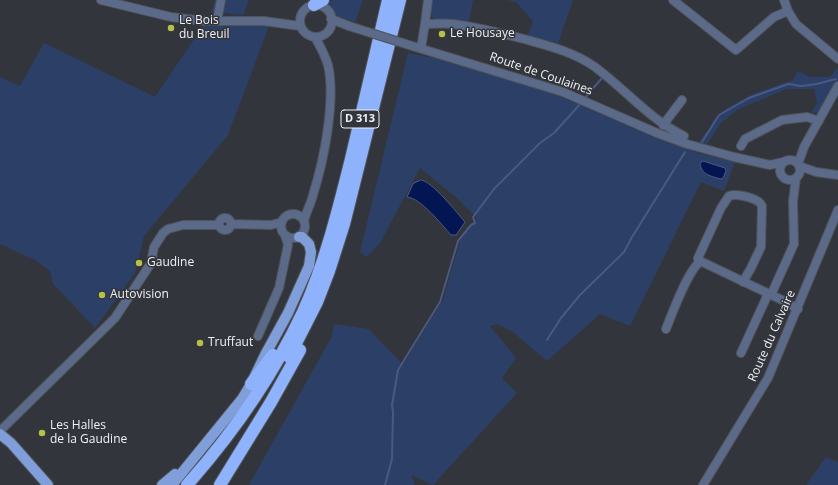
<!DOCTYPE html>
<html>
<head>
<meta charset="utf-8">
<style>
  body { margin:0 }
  canvas { display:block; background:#32353b }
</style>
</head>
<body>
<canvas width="838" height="485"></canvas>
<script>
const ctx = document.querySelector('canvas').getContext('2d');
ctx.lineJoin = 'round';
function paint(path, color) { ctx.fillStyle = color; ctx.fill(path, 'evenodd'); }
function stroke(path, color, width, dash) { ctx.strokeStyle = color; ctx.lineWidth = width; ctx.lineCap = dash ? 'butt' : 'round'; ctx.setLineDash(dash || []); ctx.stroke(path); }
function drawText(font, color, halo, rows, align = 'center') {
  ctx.font = font + ' "Open Sans",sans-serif'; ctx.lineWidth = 3; ctx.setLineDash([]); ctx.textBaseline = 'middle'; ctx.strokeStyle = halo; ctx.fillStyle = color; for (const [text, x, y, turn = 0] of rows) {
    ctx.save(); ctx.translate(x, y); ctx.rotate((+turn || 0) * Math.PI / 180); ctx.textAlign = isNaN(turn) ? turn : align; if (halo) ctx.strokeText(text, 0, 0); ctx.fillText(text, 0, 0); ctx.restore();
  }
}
const green = new Path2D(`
  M215,0H249L243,15L211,12Z
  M334,0H363L355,22L333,15L327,7L321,2H329Z
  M431,0H473L469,22L436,21L429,14Z
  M508,0H573L558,43L527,37L533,21L517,3Z
  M203,26H269L228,135L144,236L135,273L95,328L53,284L50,271L35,260L0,244V77L20,86L44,43L155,97Z
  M408,53L445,60L555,94L666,142L701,154L735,162L724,191L701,182L630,326L600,314L547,361L513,332L497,324L490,326L516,358L502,378L517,393L433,485L411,475L415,485H249L332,336L334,324L369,329L403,365L443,300L460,241L477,218L458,199L420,168L380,243L367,257L360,252Z
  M838,66V83L823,109L818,112L811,113L817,103L814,89H786L737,110L721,123L707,144L699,141L711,127L713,120L726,109L750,95L793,80L798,71L810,77H828L832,75Z
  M826,457L838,462V485H806Z`);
const water = new Path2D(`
  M703,161L725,168L726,171L723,178L721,179C710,176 702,175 700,164Z
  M421,180C432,181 457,213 465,222L456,235H451C442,225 421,198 407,197L413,184Z`);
const stream = new Path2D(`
  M584,99L602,78
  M702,142L719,115L749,98L788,84C793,84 797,86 801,86C812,86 825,82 836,79
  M547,340L561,318L580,295L624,252L632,237L685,152
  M385,485L392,459L393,412L392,405L398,370L440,302L458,241L471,225L475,223L473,217L494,189L540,143L554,133L582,102`);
const minor = new Path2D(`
  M101,0L171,17L204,21H264L300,26
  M673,0L736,50L774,17L788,11
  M784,0L788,11L796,24L838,59
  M300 21a16 16 0 1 1 32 0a16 16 0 1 1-32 0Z
  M331,19L349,26
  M217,21L221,0
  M425,24L428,0
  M409,45L563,92L657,133L687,144L734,157L770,165L783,162
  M421,48L425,24C434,24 444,23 453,24C477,27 501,33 524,39C549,46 574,52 595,67C626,90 649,119 684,136
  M663,125L682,100
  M741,146L745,139L782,120L807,117L819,121
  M780 170a10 10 0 1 1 20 0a10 10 0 1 1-20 0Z
  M798,164L804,147L838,86
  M799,166L816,172L838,175
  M281 226a12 12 0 1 1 24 0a12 12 0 1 1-24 0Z
  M219 224a6 6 0 1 1 12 0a6 6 0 1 1-12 0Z
  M304,221C306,212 311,204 313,195C324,160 336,100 328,65C325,55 320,46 315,37
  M231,224L271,225L282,222
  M743,282L751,268L761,247L762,206C759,198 737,193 729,196L721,208L698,258V260L782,300L798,309
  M771,295L794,244L793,201L796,178
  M666,329C672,314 688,270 700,262
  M258,336L279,288L288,245L285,235
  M741,353L768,294
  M0,431L115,318L151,263L154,247L163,233L168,229L183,225H219
  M703,485L768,378L838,210`);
const major = new Path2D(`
  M0,434L11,443L48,485
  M162,485L175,474
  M172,485L242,399L251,384L265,355L288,313L309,266L311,252L309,244L302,237H299`);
const highway = new Path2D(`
  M314,5L323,0
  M289,357L317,302L329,271L344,224L400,0
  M251,384L273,355
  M187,485C233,433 273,376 303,312C325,263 338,211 351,159C363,106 376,53 388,0
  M220,485L271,402L300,350`);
const minorBridge = new Path2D(`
  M349,26L409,45`);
const markers = [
  [171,28,4,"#b7c148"],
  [442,34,4,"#b7c148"],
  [139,263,4,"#b7c148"],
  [102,295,4,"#b7c148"],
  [200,343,4,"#b7c148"],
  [42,433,4,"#b7c148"]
];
const shields = [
  [360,119,38]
];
const shieldNames = [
  ["D 313",360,119]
];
const poiNames = [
  ["Le Bois",179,21],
  ["du Breuil",179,35],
  ["Le Housaye",450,34],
  ["Gaudine",147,263],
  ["Autovision",110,295],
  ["Truffaut",208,343],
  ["Les Halles",50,426],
  ["de la Gaudine",50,440]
];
const streetNames = [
  ["Route de Coulaines",541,74,19],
  ["Route du Calvaire",772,336,-66]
];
paint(green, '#2c3f66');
paint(water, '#031653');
stroke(water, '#4a5884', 1);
stroke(stream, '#4a5884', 2);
stroke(minor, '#505359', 10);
stroke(major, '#505359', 12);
stroke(highway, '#505359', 14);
stroke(minor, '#5b6a88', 8);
stroke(major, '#809eda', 10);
stroke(highway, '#8eb2fb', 12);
stroke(minorBridge, '#505359', 10, []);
stroke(minorBridge, '#5b6a88', 8);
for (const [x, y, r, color] of markers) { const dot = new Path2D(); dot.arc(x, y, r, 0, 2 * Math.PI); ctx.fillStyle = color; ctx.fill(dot); stroke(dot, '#32353b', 1.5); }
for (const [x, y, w] of shields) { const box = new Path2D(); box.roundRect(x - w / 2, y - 9, w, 18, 3); ctx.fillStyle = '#32353b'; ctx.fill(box); stroke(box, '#eff1f5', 1); }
drawText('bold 11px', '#eff1f5', null, shieldNames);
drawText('12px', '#eff1f5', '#32353b', poiNames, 'left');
drawText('12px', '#eff1f5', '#32353b', streetNames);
</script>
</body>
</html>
